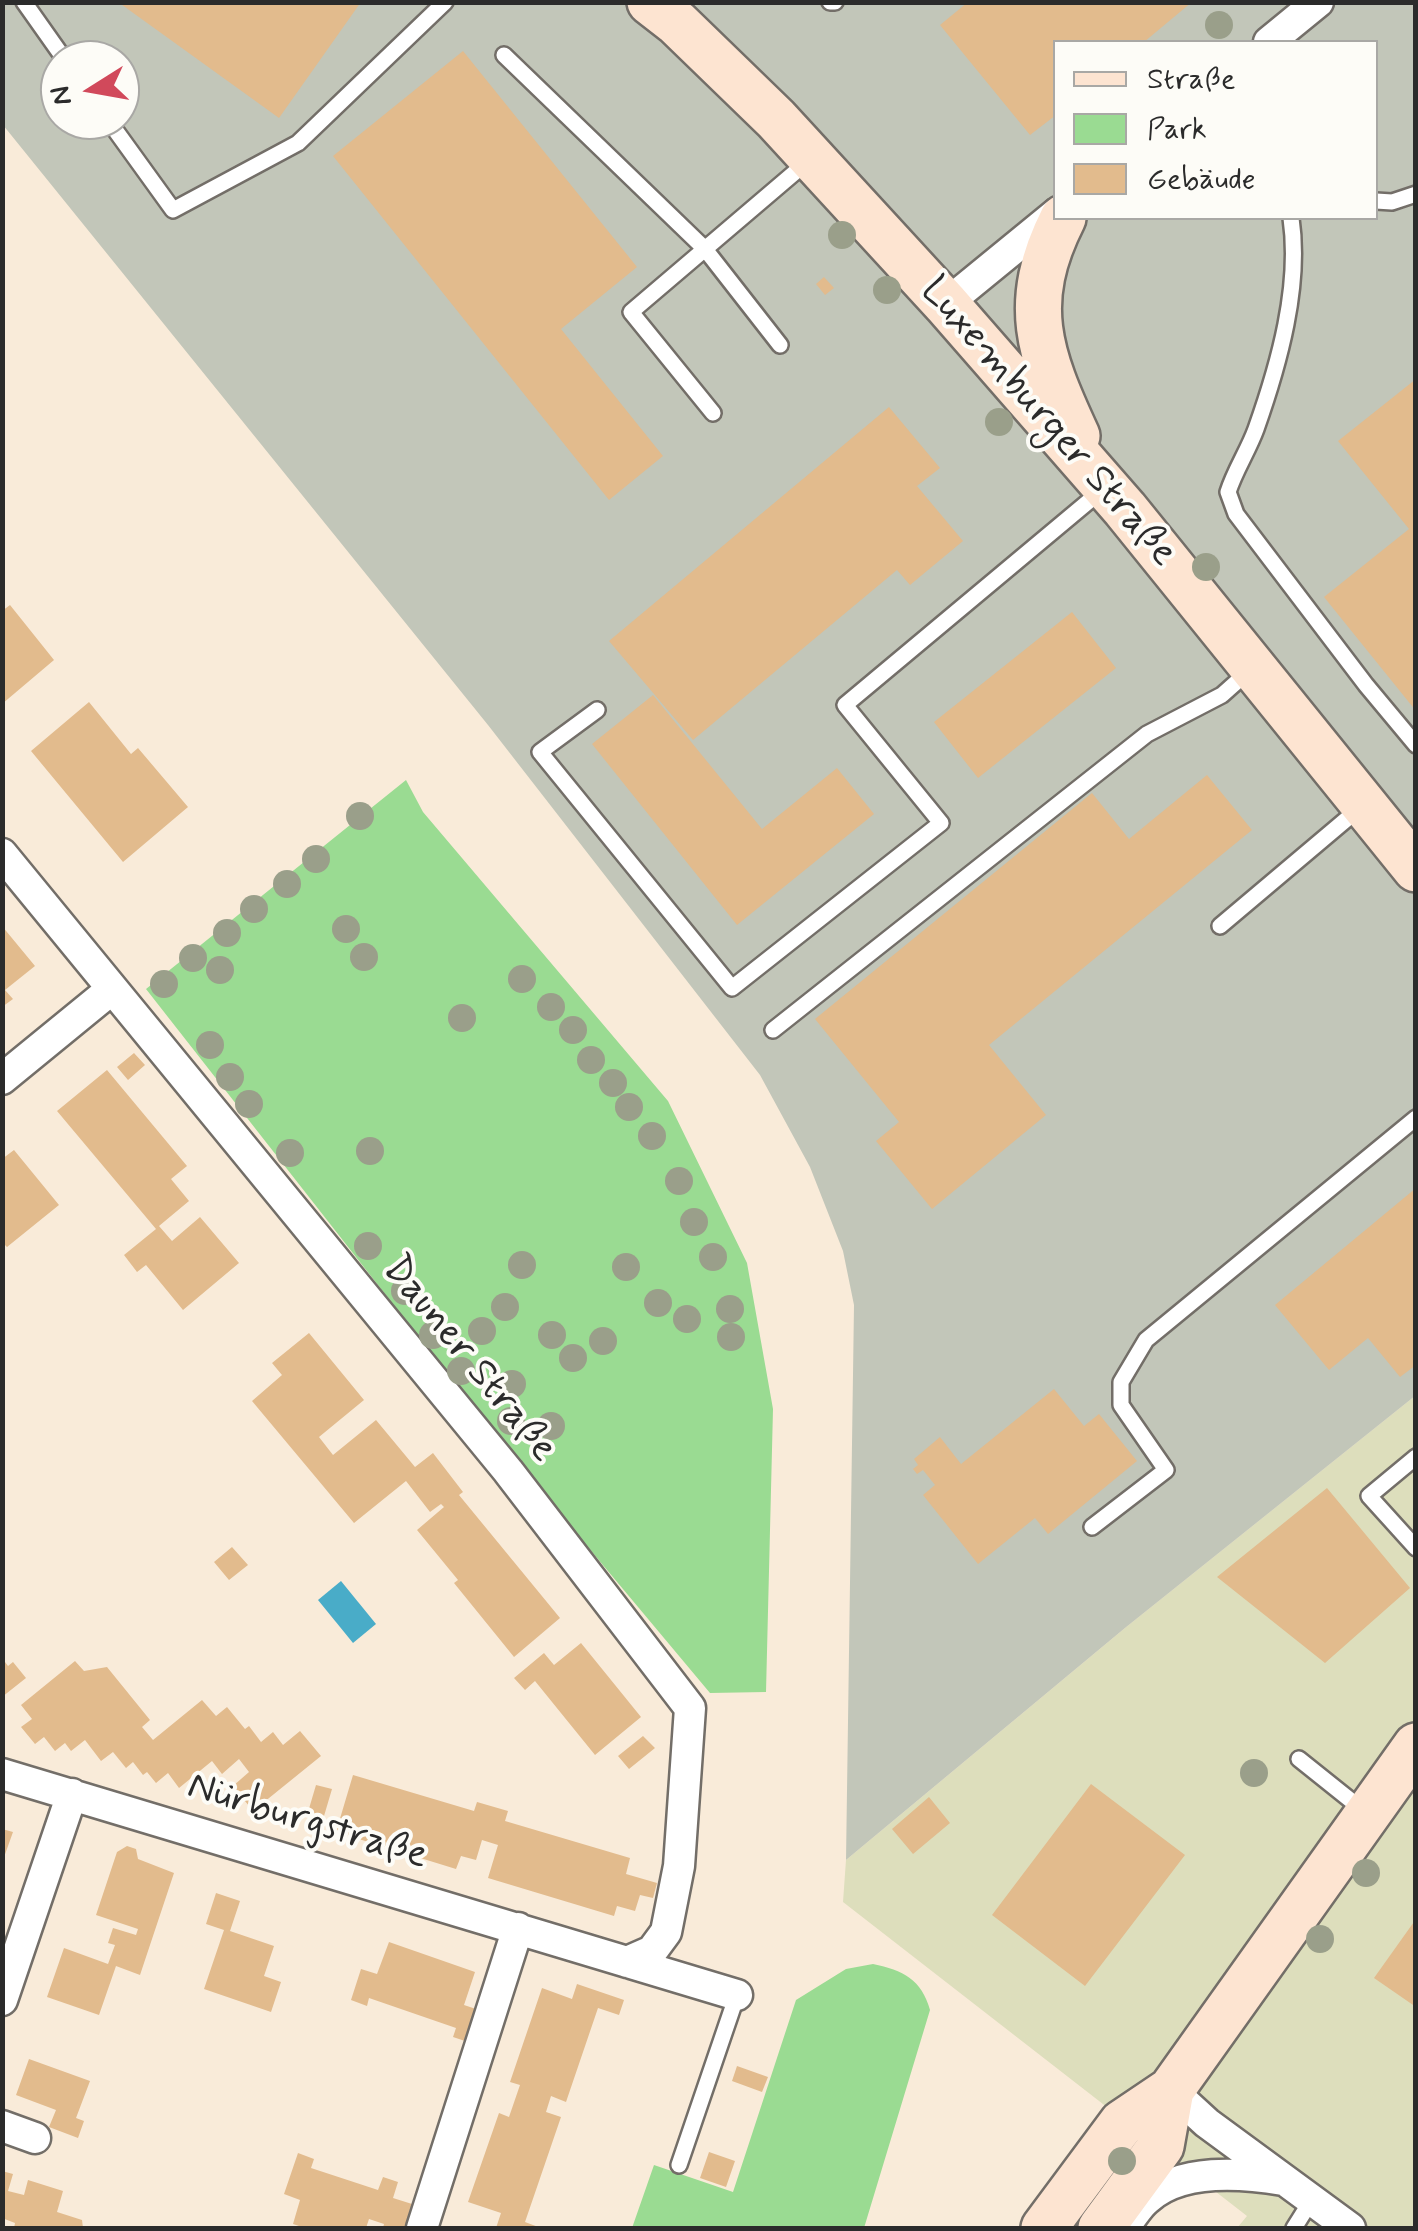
<!DOCTYPE html>
<html>
<head>
<meta charset="utf-8">
<style>
  body { margin:0 }
  #map { position:relative; width:1418px; height:2231px; overflow:hidden; background:#f9ebd9; font-family:Mynerve,sans-serif }
  canvas { display:block }
  .frame { position:absolute; inset:0; border:5px solid #2b2b2b; pointer-events:none }
  .legend { position:absolute; left:1053px; top:40px; width:325px; height:180px; box-sizing:border-box; background:#fdfcf7; border:2px solid #a9a8a5; margin:0; padding:12px 18px; list-style:none; font-size:30px; color:#2b2b2b }
  .legend li { display:flex; align-items:center; gap:20px; height:50px }
  .legend b { width:50px; border:2px solid #a9a8a5 }
  .north { position:absolute; left:40px; top:40px; width:100px; height:100px; box-sizing:border-box; background:#fdfcf7; border:2px solid #a9a8a5; border-radius:50%; rotate:259deg; font-size:28px; font-weight:700; line-height:40px; text-align:center; color:#2b2b2b }
  .north::after { content:''; display:block; margin:auto; width:35px; height:45px; background:#d1495b; clip-path:polygon(50% 0,100% 100%,50% 72%,0 100%) }
</style>
</head>
<body>
<div id="map">
<canvas width="1418" height="2231"></canvas>
<div class="frame"></div>
<ul class="legend">
<li><b style="height:12px;background:#fde4d1"></b>Straße</li>
<li><b style="height:28px;background:#9adb92"></b>Park</li>
<li><b style="height:28px;background:#e2bb8d"></b>Gebäude</li>
</ul>
<div class="north">N</div>
</div>
<script>
const ctx = document.querySelector('canvas').getContext('2d');
ctx.lineJoin = 'round';
function paint(path, color) { ctx.fillStyle = color; ctx.fill(path, 'evenodd'); }
function stroke(path, color, width, dash) { ctx.strokeStyle = color; ctx.lineWidth = width; ctx.lineCap = dash ? 'butt' : 'round'; ctx.setLineDash(dash || []); ctx.stroke(path); }
function drawText(font, color, halo, rows, align = 'center') {
  ctx.font = font + ' Mynerve,sans-serif'; ctx.lineWidth = 8; ctx.setLineDash([]); ctx.textBaseline = 'middle'; ctx.strokeStyle = halo; ctx.fillStyle = color; for (const [text, x, y, turn = 0] of rows) {
    ctx.save(); ctx.translate(x, y); ctx.rotate((+turn || 0) * Math.PI / 180); ctx.textAlign = isNaN(turn) ? turn : align; if (halo) ctx.strokeText(text, 0, 0); ctx.fillText(text, 0, 0); ctx.restore();
  }
}
const built = new Path2D(`
  M1415,1396V2228H1237L1247,2216L843,1902L846,1860L1125,1628Z`);
const industrial = new Path2D(`
  M2,3H1415V1396L1125,1628L846,1860L854,1305L843,1251L810,1167L760,1075L488,725L3,125ZM1056,42H1376V218H1056ZM60,60H120V120H60Z`);
const green = new Path2D(`
  M406,780L423,812L668,1101L747,1263L773,1409L766,1692L710,1693L515,1460L146,989Z
  M873,1964C903,1970 922,1980 930,2010L864,2228H632L654,2165L733,2192L796,2000L846,1969Z`);
const water = new Path2D(`
  M341,1581L376,1624L353,1643L318,1600Z`);
const building = new Path2D(`
  M118,2H361L279,118Z
  M968,2H1192L1144,42H1056V115L1030,135L940,25Z
  M463,51L637,267L561,329L663,456L609,500L333,156Z
  M824,277L834,288L825,295L816,284Z
  M1416,379V711L1324,597L1409,529L1338,441Z
  M889,407L940,468L917,486L963,541L910,585L897,570L693,740L609,641Z
  M10,605L54,660L2,704V611Z
  M1072,612L1116,668L978,778L934,722Z
  M653,695L762,829L837,768L874,814L737,925L592,744Z
  M89,702L131,754L138,748L188,807L123,862L31,751Z
  M1207,775L1252,830L989,1045L1046,1115L932,1209L876,1141L899,1122L815,1019L1092,793L1129,839Z
  M2,926L35,966L5,990L13,999L2,1007Z
  M134,1053L145,1065L128,1080L117,1067Z
  M107,1070L187,1166L171,1179L189,1201L159,1226L172,1241L200,1217L239,1263L183,1310L146,1265L137,1272L124,1255L156,1229L57,1111Z
  M14,1150L59,1205L7,1247L2,1242V1159Z
  M1416,1188V1365L1400,1377L1368,1338L1329,1370L1275,1305Z
  M309,1333L364,1400L319,1437L333,1455L376,1420L415,1467L433,1453L463,1492L459,1495L560,1618L514,1657L454,1583L458,1580L417,1530L444,1507L441,1504L430,1512L406,1481L354,1523L252,1401L282,1375L272,1363Z
  M1054,1389L1084,1426L1099,1414L1137,1461L1048,1534L1035,1518L978,1564L923,1495L935,1485L923,1470L917,1474L913,1469L918,1465L914,1459L940,1437L961,1464Z
  M1327,1488L1410,1588L1325,1663L1217,1577Z
  M232,1547L248,1565L229,1580L214,1562Z
  M581,1643L641,1717L595,1755L535,1681L525,1690L514,1678L544,1653L554,1665Z
  M2,1658L8,1666L13,1662L26,1678L2,1697Z
  M75,1661L84,1671L107,1667L150,1720L142,1727L153,1740L202,1700L216,1716L227,1707L245,1729L249,1726L261,1742L273,1732L283,1745L300,1731L321,1756L253,1811L233,1786L249,1772L239,1759L222,1774L212,1761L179,1788L168,1773L156,1783L147,1772L143,1775L133,1762L126,1768L113,1752L101,1761L85,1740L71,1751L65,1743L55,1751L44,1737L35,1744L21,1727L32,1719L21,1705Z
  M643,1736L655,1748L629,1769L618,1756Z
  M353,1775L474,1811L477,1802L508,1811L505,1821L630,1858L626,1874L657,1883L653,1898L640,1895L635,1911L617,1906L614,1916L488,1878L498,1845L482,1840L476,1860L461,1856L456,1869L336,1832Z
  M1091,1784L1185,1855L1085,1986L992,1915Z
  M316,1785L332,1789L324,1816L308,1812Z
  M929,1797L950,1823L913,1854L892,1829Z
  M2,1829L13,1832L3,1860H2Z
  M127,1846L136,1849L138,1859L174,1873L140,1975L116,1966L99,2015L47,1997L64,1948L108,1964L115,1945L108,1943L113,1928L136,1935L138,1929L96,1915L117,1852Z
  M216,1893L240,1901L230,1931L274,1946L264,1976L281,1982L271,2012L204,1989L224,1930L206,1924Z
  M1416,1919V2007L1374,1978Z
  M389,1942L475,1972L464,2005L479,2010L468,2042L453,2037L456,2028L369,1998L367,2006L351,2000L361,1969L377,1974Z
  M577,1984L624,2000L619,2015L598,2008L566,2102L551,2096L546,2112L561,2117L525,2222L541,2228H496L501,2213L468,2202L499,2113L509,2117L520,2085L510,2082L542,1988L572,1999Z
  M29,2059L90,2081L76,2118L84,2121L78,2138L49,2127L56,2110L16,2095Z
  M737,2066L768,2077L762,2092L732,2081Z
  M709,2152L735,2161L726,2187L700,2178Z
  M298,2153L314,2159L311,2168L378,2190L383,2177L398,2182L393,2198L412,2204L405,2228H383L384,2224L369,2219L366,2228H305L293,2224L300,2200L284,2194Z
  M2,2171L13,2174L8,2191L24,2195L28,2180L63,2191L57,2212L82,2220L83,2228H14L15,2223L2,2218Z`);
const service = new Path2D(`
  M24,2L65,60
  M830,2H835
  M504,55L705,249L780,345
  M108,120L173,210L298,143L445,2
  M1376,201L1392,202L1416,194
  M1291,218C1301,286 1279,364 1256,429C1248,451 1235,470 1228,492L1236,514L1366,685L1416,745
  M713,413L631,312L807,162
  M597,710L540,752L732,988L941,823L845,705L1101,491
  M1220,926L1361,807
  M773,1030L1147,734L1222,695L1250,670
  M1416,1457L1369,1496L1416,1548
  M1092,1527L1166,1470L1121,1405V1382L1146,1340L1416,1118
  M1299,1759L1364,1811
  M679,2165L737,1995
  M1294,2228L1311,2201`);
const minor = new Path2D(`
  M1269,42L1318,2
  M946,304L1056,214
  M2,854L508,1471L690,1708L679,1866L666,1932L652,1951L627,1962
  M2,1079L112,989
  M2,1774L737,1995
  M2,2000L72,1794
  M1171,2090L1207,2123L1350,2228
  M2,2126L35,2138
  M1127,2223C1133,2216 1139,2205 1147,2199C1181,2168 1241,2173 1283,2180
  M422,2228L518,1928`);
const secondary = new Path2D(`
  M650,2L677,23L776,119L946,304L1125,509L1416,869
  M1063,218C1020,303 1039,354 1077,436
  M1044,2228L1122,2123L1171,2090L1416,1746
  M1101,2228L1161,2146L1171,2090`);
const trees = [
  [1219,25],
  [842,235],
  [887,290],
  [999,422],
  [1206,567],
  [360,816],
  [316,859],
  [287,884],
  [254,909],
  [346,929],
  [227,933],
  [364,957],
  [193,958],
  [220,970],
  [522,979],
  [164,984],
  [551,1007],
  [462,1018],
  [573,1030],
  [210,1045],
  [591,1060],
  [230,1077],
  [613,1083],
  [249,1104],
  [629,1107],
  [652,1136],
  [370,1151],
  [290,1153],
  [679,1181],
  [694,1222],
  [368,1246],
  [713,1257],
  [522,1265],
  [626,1267],
  [405,1291],
  [658,1303],
  [505,1307],
  [730,1309],
  [687,1319],
  [482,1331],
  [433,1335],
  [552,1335],
  [731,1337],
  [603,1341],
  [573,1358],
  [461,1371],
  [512,1384],
  [511,1421],
  [551,1426],
  [1254,1773],
  [1366,1873],
  [1320,1939],
  [1122,2161]
];
const streetNames = [
  ["Luxemburger Straße",1047,423,49],
  ["Dauner Straße",468,1360,51],
  ["Nürburgstraße",307,1823,17]
];
paint(built, '#dddebc');
paint(industrial, '#c2c6b9');
paint(green, '#9adb92');
paint(water, '#49acc8');
paint(building, '#e2bb8d');
stroke(service, '#736e68', 20);
stroke(minor, '#736e68', 35);
stroke(secondary, '#736e68', 50);
stroke(service, '#fff', 15);
stroke(minor, '#fff', 30);
stroke(secondary, '#fde4d1', 45);
ctx.fillStyle = '#9a9f8a';
for (const [x, y] of trees) { ctx.beginPath(); ctx.arc(x, y, 14, 0, 2 * Math.PI); ctx.fill(); }
drawText('40px', '#2b2b2b', '#fdfcf7', streetNames);
</script>
</body>
</html>
